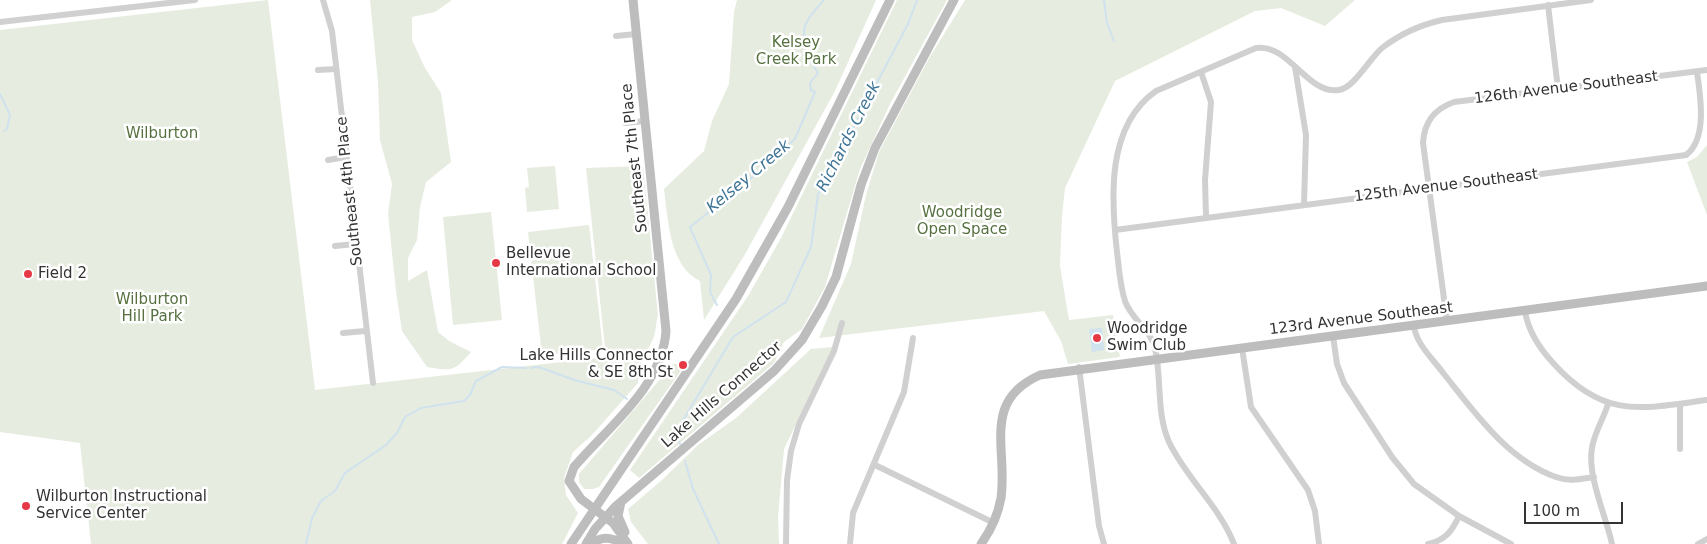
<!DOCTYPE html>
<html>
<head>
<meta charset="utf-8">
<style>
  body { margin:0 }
  #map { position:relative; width:1707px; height:544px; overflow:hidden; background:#fff; font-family:"DejaVu Sans",sans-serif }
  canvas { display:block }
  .scale { position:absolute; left:1524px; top:502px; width:99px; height:22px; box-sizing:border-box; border:2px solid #333; border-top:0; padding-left:6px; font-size:15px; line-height:18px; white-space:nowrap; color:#333; -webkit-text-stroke:4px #fff; paint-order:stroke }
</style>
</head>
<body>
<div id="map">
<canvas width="1707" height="544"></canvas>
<div class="scale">100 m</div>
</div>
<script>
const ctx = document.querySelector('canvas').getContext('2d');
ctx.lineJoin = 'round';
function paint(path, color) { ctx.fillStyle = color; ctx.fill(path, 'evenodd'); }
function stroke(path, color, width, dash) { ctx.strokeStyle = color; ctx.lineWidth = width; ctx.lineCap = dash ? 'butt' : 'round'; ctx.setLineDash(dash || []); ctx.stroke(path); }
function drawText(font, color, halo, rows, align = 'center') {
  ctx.font = font + ' "DejaVu Sans",sans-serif'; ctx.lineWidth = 5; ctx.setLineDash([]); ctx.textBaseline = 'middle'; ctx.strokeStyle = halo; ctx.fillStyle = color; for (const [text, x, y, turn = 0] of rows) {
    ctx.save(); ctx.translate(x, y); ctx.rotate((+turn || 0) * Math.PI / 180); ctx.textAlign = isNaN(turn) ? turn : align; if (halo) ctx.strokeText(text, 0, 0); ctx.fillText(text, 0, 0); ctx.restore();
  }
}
const green = new Path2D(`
  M268,0L315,390L606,357L586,168L643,166L658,315C656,322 656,332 653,339C645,357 638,362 638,383L592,435L573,452L564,478L566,495L578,513L562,544H91L80,443L0,432V30Z
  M370,0H452L435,12L412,17V40L425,68L441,93L451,162L426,182L420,207L417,240L408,258V281L427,270L438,332L449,341L471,352C454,372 452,371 427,367L402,331L396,291L388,214L392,184L380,140L378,82Z
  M737,0H876L835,91L744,256L704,320L700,281C669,266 668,219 664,189L704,151L712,121L729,84L734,12Z
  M897,0H947L891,102L860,169L825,287L802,329L784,342L774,363L639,478L630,470L748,296L781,238Z
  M965,0H1355L1325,26L1281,8L1255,11L1115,81L1065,188L1062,215L1060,266L1069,320L1113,315L1120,357L1068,364L1061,341L1044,311L819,338L851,264L866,195L879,152L928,60Z
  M1707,145V215L1687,162L1697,157Z
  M555,166L559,209L527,212L525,188L529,187L527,168Z
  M491,212L502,320L453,325L443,217Z
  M589,225L603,349L542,355L528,232Z
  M833,347L784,449L778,517L779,544H648L631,522L628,509L662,480L698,445L736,418L811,349Z
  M673,364H680L682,369L599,487L593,489H584L579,482V474Z`);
const water = new Path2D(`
  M1102,328L1104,350L1092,352L1089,329Z`);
const stream = new Path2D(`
  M1104,0L1107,23L1114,41
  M0,94L10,115L7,129L4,131
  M717,305L710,292L711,275L690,227L743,185L795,139L815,92L811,90L810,83L818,73L810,60L813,40L804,35C802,23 816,9 824,0
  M531,368L539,367L574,380L614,390L627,399
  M680,444L676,432L733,337L786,302L811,247L818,194L908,24L917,0
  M685,461L693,489L719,544
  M306,544L312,518L321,501L335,491L345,473L386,445L397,433L405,417L421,408L464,401L470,395L476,381L502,367L526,368`);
const street = new Path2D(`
  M323,0L332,31L373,383
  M1548,5L1558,89
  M0,22L195,0
  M616,36L636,34
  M1295,67L1306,135L1304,204
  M318,70L336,69
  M1201,72L1211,102L1205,180L1206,216
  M625,123L645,121
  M328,160L346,157
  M1115,230L1686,155C1707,139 1701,99 1697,72
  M335,246L355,244
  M1525,311C1528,331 1540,349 1554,364C1604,419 1640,409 1707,400
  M1447,321L1423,143C1424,122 1434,109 1454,102L1707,70
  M1414,326C1416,344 1433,359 1444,374C1475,413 1508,460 1556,477C1569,482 1581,479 1594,477
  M343,333L365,331
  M1333,336L1337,364L1344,383L1392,457L1414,484L1459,516
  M1242,348L1251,407L1308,490L1315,511L1319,544
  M1079,367L1099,526L1104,544
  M1608,404C1604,418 1594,433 1592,448C1587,476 1606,516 1612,544
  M1680,404V449
  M875,465L994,523
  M786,544L787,480L791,451L799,424L834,351L842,323
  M850,544L853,513L904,392L913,338
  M1234,544C1220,507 1186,478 1169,442C1156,413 1162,379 1155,348C1151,330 1131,319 1125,301C1120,286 1119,268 1117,252C1111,199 1106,126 1156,91L1256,48C1289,43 1307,95 1339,90C1354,88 1370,58 1382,48C1400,34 1420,25 1442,20L1591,0
  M1428,544C1446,540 1452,531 1459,516L1511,544
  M1698,544L1707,539`);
const secondary = new Path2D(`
  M621,502L618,516L625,532
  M571,544L736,299L788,207L890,0
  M586,544L595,529L615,507L774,371L802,340L822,306L836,277L861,185L875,148L954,0
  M592,544C601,536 612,537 623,544
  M628,544L613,523L581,499L569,481L574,467C609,426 662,387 666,331L633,0
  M981,544C991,530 998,515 1001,498C1008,449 981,401 1040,375L1707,286`);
const markers = [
  [496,263,5,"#e63946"],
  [28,274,5,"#e63946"],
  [1097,338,5,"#e63946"],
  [683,365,5,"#e63946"],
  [26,506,5,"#e63946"]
];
const parkNames = [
  ["Kelsey",796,43],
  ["Creek Park",796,60],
  ["Wilburton",162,134],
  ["Woodridge",962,213],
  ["Open Space",962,230],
  ["Wilburton",152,300],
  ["Hill Park",152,317]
];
const streetNames = [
  ["126th Avenue Southeast",1566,88,-7],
  ["Southeast 7th Place",635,158,-96],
  ["125th Avenue Southeast",1446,186,-7],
  ["Southeast 4th Place",350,191,-96],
  ["123rd Avenue Southeast",1361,319,-7],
  ["Lake Hills Connector",722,395,-41]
];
const poiNames = [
  ["Bellevue",506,254],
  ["International School",506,271],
  ["Field 2",38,274],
  ["Woodridge",1107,329],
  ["Swim Club",1107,346],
  ["Lake Hills Connector",673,356,"right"],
  ["& SE 8th St",673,373,"right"],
  ["Wilburton Instructional",36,497],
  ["Service Center",36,514]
];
const waterNames = [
  ["Richards Creek",849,137,-63],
  ["Kelsey Creek",749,177,-40]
];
paint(green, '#e6ecdf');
paint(water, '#cfe2ee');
stroke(stream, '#cfe2ee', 2);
stroke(street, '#d0d0d0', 6);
stroke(secondary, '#bdbdbd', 9);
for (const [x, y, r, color] of markers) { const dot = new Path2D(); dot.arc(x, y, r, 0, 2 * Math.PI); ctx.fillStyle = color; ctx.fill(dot); stroke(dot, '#fff', 2); }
drawText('15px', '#56703f', '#fff', parkNames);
drawText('15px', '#333', '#fff', streetNames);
drawText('15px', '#333', '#fff', poiNames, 'left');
drawText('italic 16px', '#3f7597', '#fff', waterNames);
</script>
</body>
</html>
